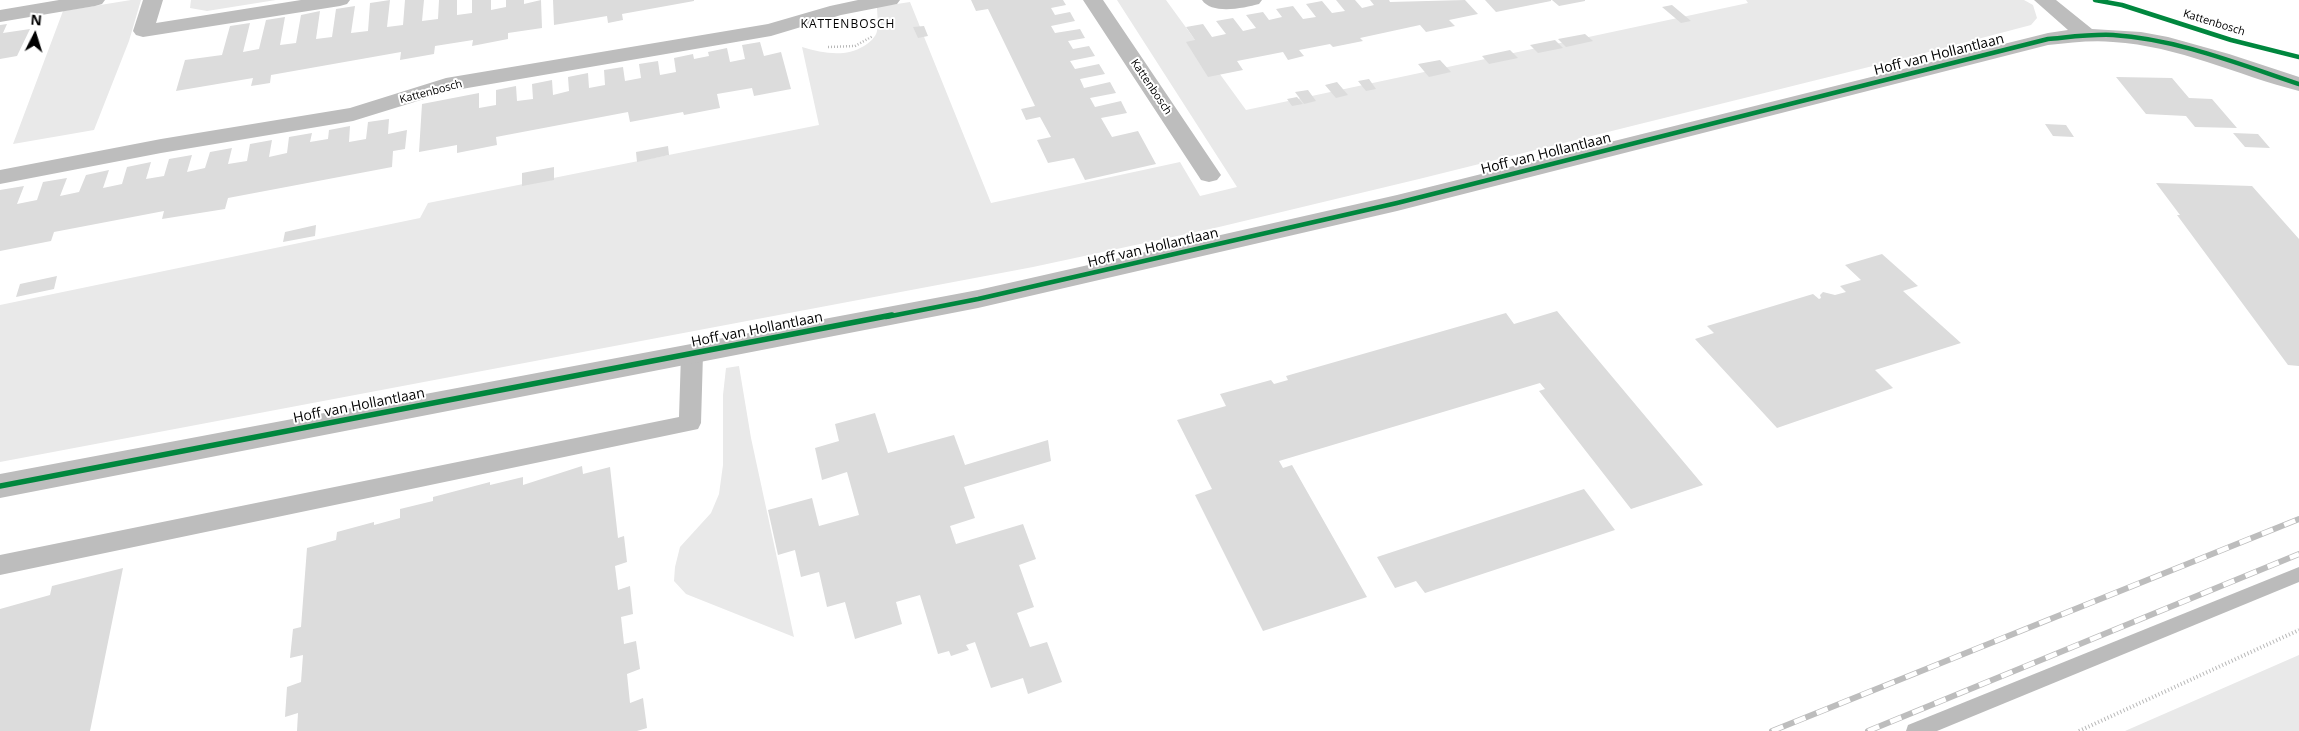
<!DOCTYPE html>
<html>
<head>
<meta charset="utf-8">
<style>
  body { margin:0 }
  #map { position:relative; width:2299px; height:731px; overflow:hidden; background:#fff; font-family:"Open Sans",sans-serif }
  canvas { display:block }
  .north { position:absolute; left:10px; top:10px; width:50px; height:50px; -webkit-text-stroke:4px #fff; paint-order:stroke; rotate:5deg; font-size:14px; font-weight:700; line-height:20px; text-align:center; color:#000 }
  .north::after { content:''; display:block; margin:auto; width:18px; height:22px; background:#000; clip-path:polygon(50% 0,100% 100%,50% 72%,0 100%) }
</style>
</head>
<body>
<div id="map">
<canvas width="2299" height="731"></canvas>
<div class="north">N</div>
</div>
<script>
const ctx = document.querySelector('canvas').getContext('2d');
ctx.lineJoin = 'round';
function paint(path, color) { ctx.fillStyle = color; ctx.fill(path, 'evenodd'); }
function stroke(path, color, width, dash) { ctx.strokeStyle = color; ctx.lineWidth = width; ctx.lineCap = dash ? 'butt' : 'round'; ctx.setLineDash(dash || []); ctx.stroke(path); }
function drawText(font, color, halo, rows, align = 'center') {
  ctx.font = font + ' "Open Sans",sans-serif'; ctx.lineWidth = 4; ctx.setLineDash([]); ctx.textBaseline = 'middle'; ctx.strokeStyle = halo; ctx.fillStyle = color; for (const [text, x, y, turn = 0] of rows) {
    ctx.save(); ctx.translate(x, y); ctx.rotate((+turn || 0) * Math.PI / 180); ctx.textAlign = isNaN(turn) ? turn : align; if (halo) ctx.strokeText(text, 0, 0); ctx.fillText(text, 0, 0); ctx.restore();
  }
}
const green = new Path2D(`
  M131,0H141L129,41L94,130L13,144L63,11Z
  M191,0H276L207,11L190,8Z
  M1117,0H1166L1246,110L1748,3L1746,0H2024L2033,5L2037,18L2031,25L1917,55L1419,179L1219,227L1033,267L0,462V305L420,218L428,203L819,125L802,47C823,53 844,58 864,46C869,43 876,37 877,31C879,24 877,15 877,7L910,2L991,203L1180,162L1200,196L1237,187Z
  M739,366L751,438L794,637L686,594L674,581L675,567L680,547L711,513L719,494L723,465V395L726,368Z
  M2299,655V731H2125Z`);
const stream = new Path2D(`
  M2299,567V582L1937,731H1906L1908,725Z`);
const building = new Path2D(`
  M390,0L387,27L403,25L405,0H424L422,21L438,19L439,0H457V15L472,13V0H491V10L506,7V0H524V4L541,0L542,28L508,33V39L472,46L473,40L435,46L434,54L400,60L401,52L271,75L270,83L251,86L253,78L176,91L185,60L222,55L230,26L250,23L243,52L259,49L266,20L285,17L280,45L296,43L301,15L320,11L316,39L332,37L336,9L355,6L351,33L368,31L370,3Z
  M553,0H694V1L622,14L623,20L608,23L607,16L554,25Z
  M971,0H1063L1066,5L1051,8L1055,15L1070,12L1075,21L1051,26L1055,33L1080,29L1085,38L1068,41L1073,49L1089,46L1095,56L1070,61L1075,69L1099,64L1105,74L1080,79L1084,88L1110,82L1116,93L1090,98L1095,107L1121,101L1127,113L1101,118L1112,137L1138,131L1156,164L1085,180L1074,158L1048,163L1037,140L1051,137L1040,117L1026,120L1021,109L1035,106L988,9L976,11Z
  M1336,0H1355L1362,8L1374,5L1370,0H1389L1390,2L1465,0L1478,14L1449,20L1455,26L1426,32L1420,25L1360,38L1363,41L1333,47L1330,44L1299,50L1304,56L1288,60L1283,52L1237,61L1243,70L1208,77L1186,42L1195,40L1186,27L1203,24L1212,37L1226,34L1216,21L1233,18L1243,31L1256,28L1246,15L1263,12L1269,20L1282,17L1276,9L1293,6L1303,19L1316,17L1306,4L1322,1L1332,13L1345,11Z
  M1485,0H1551V1L1496,12Z
  M1552,0H1585V1L1559,6Z
  M1672,5L1691,21L1681,23L1662,7Z
  M7,24L3,33L30,29L17,56L0,59V25Z
  M924,26L928,36L918,38L913,27Z
  M1585,34L1593,41L1566,47L1558,39Z
  M1555,40L1563,48L1538,53L1530,45Z
  M760,42L764,56L781,52L791,89L754,96L752,88L717,94L720,108L684,115L683,112L630,122L628,112L496,137L497,145L457,153V145L419,152L422,104L479,93V108L496,105V90L516,86L517,101L533,99L532,84L552,80L553,95L569,91L568,77L588,73L589,88L605,85L604,70L623,67L625,81L641,78L639,64L658,61L660,75L676,72L674,58L693,54L694,59L709,56L708,52L727,48L730,62L745,59L742,45Z
  M1510,50L1518,58L1489,64L1482,56Z
  M1440,60L1451,72L1429,77L1418,64Z
  M2116,77L2172,78L2189,98L2212,99L2237,128L2195,127L2186,116L2146,114Z
  M1369,79L1376,89L1366,91L1358,81Z
  M1337,82L1348,95L1336,98L1325,85Z
  M1308,90L1316,101L1304,104L1295,92Z
  M1297,97L1303,104L1292,106L1287,99Z
  M389,119L388,134L407,130L405,149L393,151L392,167L228,198L225,209L162,219L164,211L54,232L51,241L0,251V190L24,186L17,204L37,200L43,182L67,178L60,196L79,192L86,175L109,170L103,188L122,184L127,167L151,162L146,179L164,176L169,159L192,155L187,172L205,168L210,152L232,148L228,164L247,161L250,144L272,140L269,157L287,153L289,137L312,133L310,142L328,139L329,130L350,126L349,142L366,139L368,122Z
  M2045,124L2066,125L2074,137L2053,136Z
  M2233,133L2258,134L2270,148L2245,147Z
  M668,146L669,155L637,162L636,152Z
  M554,167V180L522,186V173Z
  M2156,183L2252,186L2299,239V366L2288,365L2177,215H2180Z
  M316,225L315,236L283,242L285,232Z
  M1882,254L1918,286L1903,291L1961,343L1875,370L1893,388L1777,428L1695,339L1714,333L1707,326L1813,294L1819,299L1821,298L1820,295L1823,292L1835,295L1846,292L1840,286L1861,280L1845,265Z
  M57,276L54,289L16,297L20,284Z
  M1557,311L1703,485L1631,509L1539,391L1545,389L1540,383L1279,461L1283,468L1292,465L1367,597L1263,631L1195,495L1212,489L1177,420L1226,406L1220,394L1271,380L1274,384L1288,380L1286,376L1506,313L1514,324Z
  M875,413L888,453L954,435L965,465L1048,440L1051,461L964,487L975,518L950,526L956,544L1023,524L1036,559L1019,565L1034,607L1017,613L1030,647L1047,642L1062,682L1028,694L1023,678L991,688L975,642L966,645L969,650L951,656L949,651L938,654L920,595L896,602L902,624L855,639L845,602L827,607L819,572L801,577L795,550L778,555L768,510L812,498L819,526L859,515L847,472L822,480L815,448L839,441L835,424Z
  M582,466L583,474L610,467L618,538L624,536L627,562L615,566L618,590L630,586L633,614L621,617L624,644L636,641L640,669L627,674L630,703L643,698L647,728L637,731H297L298,713L285,717L287,687L301,682L303,655L290,658L293,629L301,627L307,548L336,540L337,532L374,522V525L400,518V509L433,501V497L490,482V485L523,477V485Z
  M1584,489L1615,530L1425,593L1416,581L1395,588L1377,557Z
  M123,568L90,731H0V609L50,595L52,586Z`);
const pathFar1 = new Path2D(`
  M828,47L855,46L873,36`);
const path = new Path2D(`
  M2079,731L2299,630`);
const lane = new Path2D(`
  M692,346L699,349L703,354L701,423L698,429L0,575V555L679,417L681,354L685,349Z`);
const street = new Path2D(`
  M59,0H105L102,4L95,6L0,22V10Z
  M143,0H163L156,23L301,0H350L347,4L340,6L143,37L136,35L133,31Z
  M858,0H900L897,4L841,15L771,36L450,91L353,121L161,153L0,184V170L161,139L350,108L446,78L768,24L830,6Z
  M1083,0H1103L1221,175L1217,180L1209,182L1201,180Z
  M1202,0H1262L1259,4C1244,8 1212,15 1202,0Z
  M2034,0H2056L2092,29L2141,32L2168,37L2229,54L2299,77V91C2236,75 2179,46 2113,42C2091,40 2070,43 2048,45L1397,211L978,308L0,498V474L978,290L1397,195L2048,33L2068,30Z`);
const rail = new Path2D(`
  M1772,731L2299,519
  M1868,731L2299,554`);
const cyclewayFar1 = new Path2D(`
  M2095,0L2122,5L2231,40L2299,57
  M886,317L978,299L1397,203L2048,39C2070,37 2091,34 2113,35C2177,39 2239,64 2299,84`);
const cycleway = new Path2D(`
  M0,486L892,315`);
const farStreetnames = [
  ["Kattenbosch",2214,23,17],
  ["Kattenbosch",1151,87,56],
  ["Kattenbosch",431,92,-15]
];
const farNeighbourhoodnames = [
  ["KATTENBOSCH",848,25]
];
const streetNames = [
  ["Hoff van Hollantlaan",1939,55,-14],
  ["Hoff van Hollantlaan",1546,154,-14],
  ["Hoff van Hollantlaan",1153,248,-13],
  ["Hoff van Hollantlaan",757,330,-11],
  ["Hoff van Hollantlaan",359,406,-11]
];
paint(green, '#e9e9e9');
paint(stream, '#bbb');
paint(building, '#dcdcdc');
stroke(pathFar1, '#b8b8b8', 2.5, [1, 2]);
stroke(path, '#b8b8b8', 4, [1, 2.5]);
paint(lane, '#bdbdbd');
paint(street, '#bdbdbd');
stroke(rail, '#bdbdbd', 6);
stroke(rail, '#fff', 4.5, [12]);
stroke(cyclewayFar1, '#00873e', 4.5);
stroke(cycleway, '#00873e', 5.5);
drawText('11px', '#000', '#fff', farStreetnames);
ctx.letterSpacing = '1px';
drawText('12px', '#000', '#fff', farNeighbourhoodnames);
ctx.letterSpacing = '0px';
drawText('14px', '#000', '#fff', streetNames);
</script>
</body>
</html>
